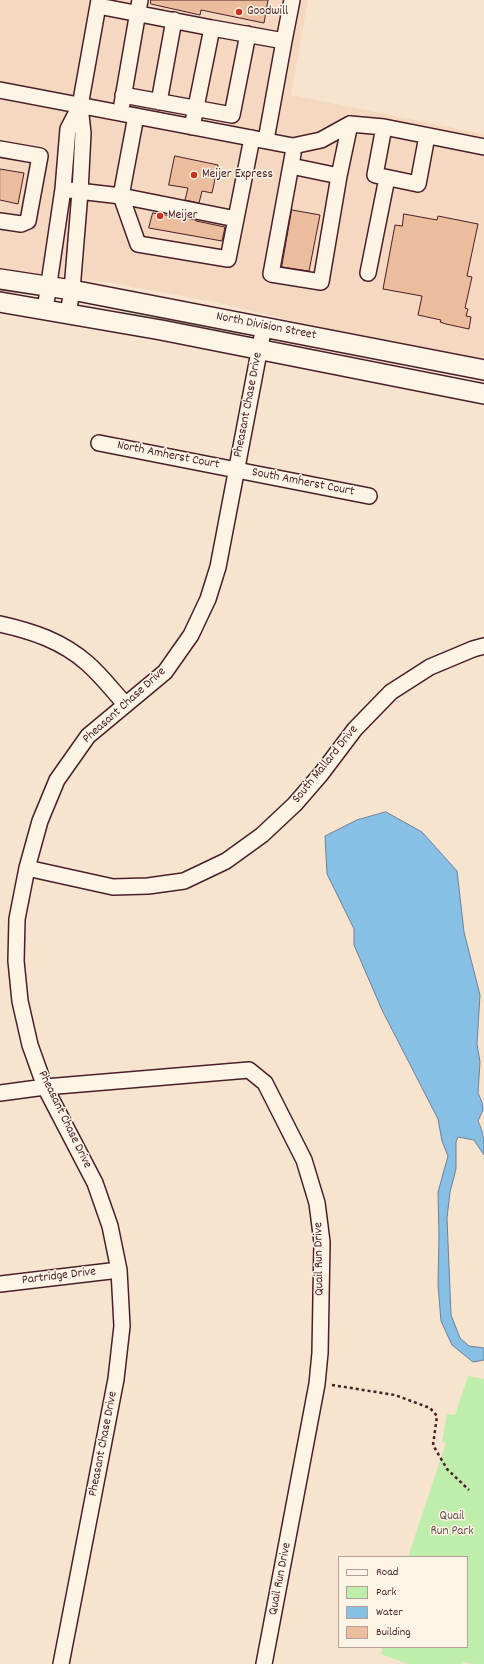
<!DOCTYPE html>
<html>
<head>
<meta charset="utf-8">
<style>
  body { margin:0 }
  #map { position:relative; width:484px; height:1664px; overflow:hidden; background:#f7e4cf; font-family:Dekko,sans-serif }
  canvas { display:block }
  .legend { position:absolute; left:338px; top:1556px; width:130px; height:92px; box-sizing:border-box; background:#fcf5e5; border:1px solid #b59f9b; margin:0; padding:5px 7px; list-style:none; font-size:12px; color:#4a1f2b }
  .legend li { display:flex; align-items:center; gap:8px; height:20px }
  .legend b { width:20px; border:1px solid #b59f9b }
</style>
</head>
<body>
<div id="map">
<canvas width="484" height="1664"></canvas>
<ul class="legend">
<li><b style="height:5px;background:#fcf5e5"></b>Road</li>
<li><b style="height:11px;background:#bfedab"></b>Park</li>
<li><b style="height:11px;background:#87bfe5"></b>Water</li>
<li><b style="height:11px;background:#ecbd9c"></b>Building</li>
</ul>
</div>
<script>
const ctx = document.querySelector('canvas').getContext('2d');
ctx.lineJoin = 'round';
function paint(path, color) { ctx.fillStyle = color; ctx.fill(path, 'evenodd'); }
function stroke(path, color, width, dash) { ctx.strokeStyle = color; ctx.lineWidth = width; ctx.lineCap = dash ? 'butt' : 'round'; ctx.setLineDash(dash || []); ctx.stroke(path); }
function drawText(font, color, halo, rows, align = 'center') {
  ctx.font = font + ' Dekko,sans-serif'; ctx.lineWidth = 3; ctx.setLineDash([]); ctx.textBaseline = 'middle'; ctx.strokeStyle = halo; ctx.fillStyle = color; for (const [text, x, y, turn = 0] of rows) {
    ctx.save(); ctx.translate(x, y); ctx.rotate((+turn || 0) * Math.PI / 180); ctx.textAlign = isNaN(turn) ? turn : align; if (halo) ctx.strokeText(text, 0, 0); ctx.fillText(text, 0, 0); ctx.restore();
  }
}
const built = new Path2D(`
  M0,0H308L291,95L484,134V362L341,333L220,303L107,282L0,271Z`);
const green = new Path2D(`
  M99,305L236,330L242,333L240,338L159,322Z
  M468,1376L484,1379V1664H474L465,1662L461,1664H408L381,1654L383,1647H467V1557H408L446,1443L442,1442L447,1414L455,1415Z`);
const water = new Path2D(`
  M386,812L422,832L457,871L464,932L480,995L477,1044L480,1062L478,1093L482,1102L483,1110L478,1121C484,1133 484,1143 484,1155L474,1140L458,1137L456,1142V1169L450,1192L447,1218L451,1315L460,1338L469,1346L484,1348V1360L473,1362L452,1345L441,1321L438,1285L439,1236L438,1192L448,1156L442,1141L438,1119L382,1010L354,945V929L327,874L325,836L357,820Z`);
const building = new Path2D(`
  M151,0H268L264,23L201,10L200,15L151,4Z
  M175,156L218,165L212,193L202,191L199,203L185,200L188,188L169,185Z
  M0,169L24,173L18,204L0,200Z
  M292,210L320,215L309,271L282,267Z
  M153,213L196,220V221L225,227L222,241L149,228Z
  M404,214L437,220L438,216L478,224L467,276L472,277L465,308L468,309L466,316L471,317L469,329L446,324L440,322L441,320L418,315L422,296L383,289L395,225L402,226Z`);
const path = new Path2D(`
  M332,1385L395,1395L430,1408L437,1416L433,1445L447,1469L469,1490`);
const minor = new Path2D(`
  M98,6L212,28L192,127
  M212,28L284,41L266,140
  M284,41L292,0
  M0,90L293,146V154L271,274L321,282L339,176L350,124
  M123,95L232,115L248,34
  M159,102L174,20
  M122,104L140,0
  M384,127L375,175L418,184L427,136
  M293,146L321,140L350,124L384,127L484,147
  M0,149L40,156L28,221L21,224L0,221
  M291,166L339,176
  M70,190L121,196L136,116
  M121,196L138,244L228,259L252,138
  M121,196L236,219
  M368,273L387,178
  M45,310L63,189L68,129L80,106
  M68,314L72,290L80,192L83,133L80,106L99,0
  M99,443L369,496
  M0,624C32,631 62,641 87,663C101,675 113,691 125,704
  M27,868L113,887L148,886L184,881L226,861L262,835L295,804L321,774L355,729L391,692L430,667L473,649L484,646
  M0,1093L45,1087L249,1070L265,1083L304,1160L317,1203L322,1242L320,1353L317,1384L264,1664
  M0,1284L119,1270
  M61,1664L116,1379L122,1326L119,1270L110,1226L95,1183L45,1087L30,1045L20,1001L16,961L17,919L27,868L40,821L57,780L88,736L165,672L191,635L208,599L218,567L264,326`);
const major = new Path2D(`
  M0,279L72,290L484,370
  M0,302L161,330L484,394`);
const markers = [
  [239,12,4,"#c8321e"],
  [194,175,4,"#c8321e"],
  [160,216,4,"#c8321e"]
];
const poiNames = [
  ["Goodwill",247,12],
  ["Meijer Express",202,175],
  ["Meijer",168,216]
];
const streetNames = [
  ["North Division Street",266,327,11],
  ["Pheasant Chase Drive",249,405,-79],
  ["North Amherst Court",168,456,11],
  ["South Amherst Court",303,483,11],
  ["Pheasant Chase Drive",125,706,-42],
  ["South Mallard Drive",326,765,-51],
  ["Pheasant Chase Drive",64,1120,64],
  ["Quail Run Drive",320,1259,-91],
  ["Partridge Drive",59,1277,-7],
  ["Pheasant Chase Drive",104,1444,-79],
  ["Quail Run Drive",281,1579,-79]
];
const parkNames = [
  ["Quail",452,1517],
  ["Run Park",452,1532]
];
paint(built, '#f4d8c0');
paint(green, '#bfedab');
paint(water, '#87bfe5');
stroke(water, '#6f7f9b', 1);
paint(building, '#ecbd9c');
stroke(building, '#4a1f2b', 1);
stroke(minor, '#4a1f2b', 18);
stroke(major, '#4a1f2b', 22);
stroke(path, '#4a1f2b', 2.5, [3, 3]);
stroke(minor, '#fcf5e5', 15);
stroke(major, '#fcf5e5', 19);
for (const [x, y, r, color] of markers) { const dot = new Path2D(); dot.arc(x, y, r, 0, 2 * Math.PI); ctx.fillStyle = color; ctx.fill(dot); stroke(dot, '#fcf5e5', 1.5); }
drawText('13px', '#4a1f2b', '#fcf5e5', poiNames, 'left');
drawText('13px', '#4a1f2b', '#fcf5e5', streetNames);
drawText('13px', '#67524b', '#fcf5e5', parkNames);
</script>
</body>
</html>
